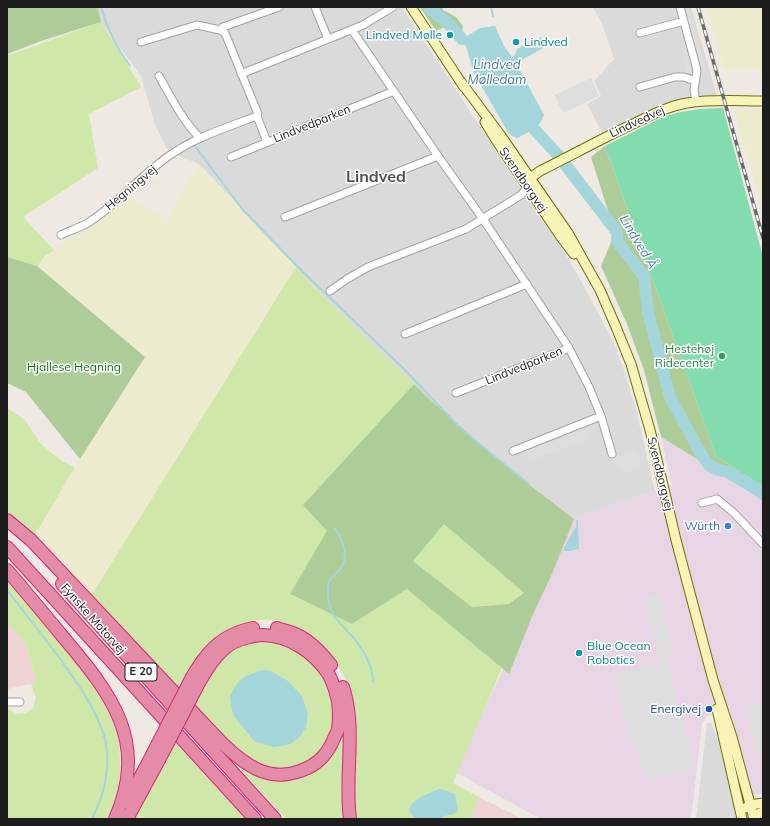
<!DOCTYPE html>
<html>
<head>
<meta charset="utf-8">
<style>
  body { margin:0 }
  #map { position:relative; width:770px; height:826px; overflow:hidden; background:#eee9e3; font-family:Mulish,sans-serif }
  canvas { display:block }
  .frame { position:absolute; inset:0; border:8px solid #1d1d1d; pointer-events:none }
</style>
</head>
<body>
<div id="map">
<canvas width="770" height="826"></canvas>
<div class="frame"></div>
</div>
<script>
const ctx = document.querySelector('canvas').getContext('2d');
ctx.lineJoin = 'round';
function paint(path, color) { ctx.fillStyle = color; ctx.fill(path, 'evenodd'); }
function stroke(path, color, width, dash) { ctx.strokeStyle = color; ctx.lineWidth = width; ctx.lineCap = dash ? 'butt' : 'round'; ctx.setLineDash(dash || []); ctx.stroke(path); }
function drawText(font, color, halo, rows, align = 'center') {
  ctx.font = font + ' Mulish,sans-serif'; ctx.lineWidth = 3; ctx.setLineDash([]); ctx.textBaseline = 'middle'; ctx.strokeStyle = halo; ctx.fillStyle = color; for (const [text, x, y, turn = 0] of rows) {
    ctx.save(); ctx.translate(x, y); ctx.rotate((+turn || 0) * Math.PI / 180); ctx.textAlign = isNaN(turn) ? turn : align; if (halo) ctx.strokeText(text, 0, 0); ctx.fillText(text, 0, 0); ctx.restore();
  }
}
const residential = new Path2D(`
  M98,7H402L519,186L560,245L579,277L614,343L626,376L636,410L655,491L574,519L514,473L435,404L326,299L199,164L168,151L155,125L141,76L101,22Z
  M593,7H691L717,96L673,101L602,133L587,104L601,96L594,81L614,59L603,26Z
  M707,723H711L718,739L738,819H696Z`);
const commercial = new Path2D(`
  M7,624L21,637L28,650L36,681L31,684L7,689Z
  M479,797L523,819H471Z`);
const industrial = new Path2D(`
  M661,437L756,495L763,502V793L753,795L730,710L707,716L702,724L691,819H541L455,772L574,519L672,485Z`);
const farmland = new Path2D(`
  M707,7H763V78L759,68L724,70Z
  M734,109L763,110V210Z
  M199,164L296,267L91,596L33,538L80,459L145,357L37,266L43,257L132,198L166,219Z`);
const grass = new Path2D(`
  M101,22L141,87L89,114L98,168L23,217L54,250L45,256L37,266L7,257V56Z
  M296,267L326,299L414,384L303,505L328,531L290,594L352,624L407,588L502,668L453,783L479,797L471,819H440L445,816L451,815V793L445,790L412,816L415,819H355L353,806C353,784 353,761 354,739C354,724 356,706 350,691C339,659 316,632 282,623C276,621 268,619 262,620C258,620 253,621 250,622C233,625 220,632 208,644C195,657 188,675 180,691L91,596Z
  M7,408L25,420L41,444L63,462L75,467L33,538L7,511Z
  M444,524L523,592L509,604L472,607L412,560Z
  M7,578C25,599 42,620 59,641C82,669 106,699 117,733C118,738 118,743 119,748C123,775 118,794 108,819H7V708L17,714L26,713L33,708L36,698L31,684L36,681L28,650L21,637L7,624Z
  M269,638L303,652L322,673L334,699L335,724L322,751L312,760L293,769L271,770L243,757L192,704L212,667L236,645Z
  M342,729H346L345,819H286L233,761L234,760L296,776Z
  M175,743L246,819H133Z`);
const forest = new Path2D(`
  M7,7H98L101,22L41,41L7,54Z
  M420,7H442L443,10L456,17L463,26L462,32L458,34L451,24L436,31Z
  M605,146L716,456L763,486V502L756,495L661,437L644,370L627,324L601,266L615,233L591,157Z
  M7,257L37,266L145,357L80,459L26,392L7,383Z
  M414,384L435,404L514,473L574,519L552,574L533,614L509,674L407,589L352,624L290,594L327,531L303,505ZM444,524L523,592V593L509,604L472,607L413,561Z`);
const pitch = new Path2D(`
  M723,108L763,257V486L716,456L605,146L665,116L681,112L700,109Z`);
const parking = new Path2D(`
  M682,7H688L705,67L704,75L701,88H696Z
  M685,43L692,69V74L687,73V70L680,45Z
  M591,78L599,96L563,113L554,95Z
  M585,428L589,438L530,461L526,451Z
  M632,451L638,453L643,465L622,474L612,458Z
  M659,595L674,653L665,656L694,769L645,780L636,744L630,741L613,675L656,664L657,669L660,668L661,665L644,598Z
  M763,704V753L756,754L745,708Z`);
const water = new Path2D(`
  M495,26L504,46L512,57L515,55L517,49L541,37L545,47L516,63L544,115C539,129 529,132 517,138L509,134L474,73L466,46L462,39L480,28Z
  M575,528H578L579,546V549L569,551H564V548Z
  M262,670L271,671L288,681L302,696L308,714L306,727L300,737L290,744L282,746L273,747L254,741L233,715L230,697L235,686L240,680L246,676Z
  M439,789L445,790L455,794L458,810L456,813L451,815L445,816L440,819H415C398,803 428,794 439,789Z`);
const stream = new Path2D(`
  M101,7C107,28 117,49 130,66
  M491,7L493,16
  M195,146L243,210L298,267L405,370L461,429L529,484
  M335,528C342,539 350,555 341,568C338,573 332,575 329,581C327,588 328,596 329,603C332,618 340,622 349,633C361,645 373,664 373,682
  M577,528V521
  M7,590C25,613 43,636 61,660C78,684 97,710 105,739C111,766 104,795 92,819`);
const river = new Path2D(`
  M429,7L438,16L446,21L462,39
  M534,129L558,155L617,232V241L644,276L648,312L670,397L701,454L710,466L719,470L728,472L761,492L763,494`);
const street = new Path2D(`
  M315,7L328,39
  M680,7L696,66L697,71L694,90L696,102
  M220,30L223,27L279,7
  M352,30L438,156L483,219L569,348L589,387L601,416L612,454
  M640,33L684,21
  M141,42L197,25L220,30L225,33L258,114L257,116
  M241,74L363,25L393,7
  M159,76C171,97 182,120 200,138
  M640,87L675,77H684L695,81
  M231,157L394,91
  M285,217L438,156
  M61,235C69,231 78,228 86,224C116,206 138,178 166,158C193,138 225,128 257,116L267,142
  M330,291L347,279L368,267L466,229L521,195L528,187
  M405,334L527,284
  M456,393L569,348
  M513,451L601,416
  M702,503L717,499L734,513L763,544
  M7,702H20`);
const secondary = new Path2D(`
  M411,7L464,87
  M461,82L501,136L568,233L600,290L616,327L631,364L650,430L676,540L713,680L732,737L754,819
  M485,122L496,140L561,237L574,254
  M529,184L533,176L540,171C572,155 603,138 635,123C652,115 668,106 687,103C712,99 738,101 763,101
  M717,709L742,819
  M745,808L750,805L763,803
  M753,816L763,812`);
const highway = new Path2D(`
  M7,520L31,540L222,743C244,764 268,783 300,771C318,765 328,754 335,736C336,734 338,731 338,728C340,719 339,710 338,701C336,692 333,683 329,675C315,653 289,635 262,635C258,635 254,636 250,637C240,639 228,644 221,652C212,660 206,671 200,681
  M7,547L255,819
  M7,570C26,592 45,615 64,638C112,695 149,742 115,819
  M62,584L275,819
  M277,628C282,630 288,631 293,633C309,639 321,652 331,665
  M192,677C196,671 199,665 204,659C216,642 233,632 253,628
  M343,687C357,729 344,775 350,819
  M127,802L152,755
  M127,819L159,760`);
const rail = new Path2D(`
  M698,7L763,238`);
const highwayBridge = new Path2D(`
  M152,755L192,677
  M159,760L200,681`);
const markers = [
  [450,35,4,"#0f9aa8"],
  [516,42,4,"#0f9aa8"],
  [722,356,4,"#2e9e5b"],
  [728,526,4,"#3f7fe0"],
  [579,653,4,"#0f9aa8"],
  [709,709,4,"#1a4fb4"]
];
const shields = [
  [141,672,32]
];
const shieldNames = [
  ["E 20",141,672]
];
const cultureNames = [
  ["Lindved Mølle",442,35,"right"],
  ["Lindved",524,42],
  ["Blue Ocean",587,646],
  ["Robotics",587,660]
];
const streetNames = [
  ["Lindvedvej",637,122,-25],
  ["Lindvedparken",312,124,-22],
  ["Svendborgvej",523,180,56],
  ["Hegningvej",131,188,-40],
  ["Lindvedparken",524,366,-22],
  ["Svendborgvej",660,474,76],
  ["Fynske Motorvej",93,619,48]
];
const leisureNames = [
  ["Hestehøj",714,349],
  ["Ridecenter",714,363]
];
const parkNames = [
  ["Hjallese Hegning",74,367]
];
const shopNames = [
  ["Würth",720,526]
];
const transitNames = [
  ["Energivej",701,709]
];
const waterNames = [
  ["Lindved",497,65],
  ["Mølledam",497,80],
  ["Lindved Å",638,242,59]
];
const districtNames = [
  ["Lindved",376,177]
];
paint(residential, '#dbdada');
paint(commercial, '#efd2d4');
paint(industrial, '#e7d5e6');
paint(farmland, '#ecebce');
paint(grass, '#cfe7a9');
paint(forest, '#aecc98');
paint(pitch, '#82dcae');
paint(parking, '#ddd');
paint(water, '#a4d5db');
stroke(stream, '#a4d5db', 2);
stroke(river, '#a4d5db', 12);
stroke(street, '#a1a1a1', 9);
stroke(secondary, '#706f07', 11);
stroke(highway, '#d42877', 14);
stroke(street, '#fff', 7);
stroke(secondary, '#f8f3b7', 9);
stroke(highway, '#e48ba7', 12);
stroke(rail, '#6b6b6b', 3.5);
stroke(rail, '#fff', 2, [6]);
stroke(highwayBridge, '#d42877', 14, []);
stroke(highwayBridge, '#e48ba7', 12);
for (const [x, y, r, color] of markers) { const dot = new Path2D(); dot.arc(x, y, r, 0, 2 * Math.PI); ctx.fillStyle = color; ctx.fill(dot); stroke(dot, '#fff', 1.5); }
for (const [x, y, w] of shields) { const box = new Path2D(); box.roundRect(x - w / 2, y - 9, w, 18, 3); ctx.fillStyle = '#fff'; ctx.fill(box); stroke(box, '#1d1d1d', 1); }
drawText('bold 11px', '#1d1d1d', null, shieldNames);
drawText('12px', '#0d838f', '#fff', cultureNames, 'left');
drawText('12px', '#1d1d1d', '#fff', streetNames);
drawText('12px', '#27864d', '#fff', leisureNames, 'right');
drawText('12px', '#12780e', '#fff', parkNames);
drawText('12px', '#366cbe', '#fff', shopNames, 'right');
drawText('12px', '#164399', '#fff', transitNames, 'right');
drawText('italic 13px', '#467a9b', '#fff', waterNames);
drawText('bold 16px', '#505050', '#fff', districtNames);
</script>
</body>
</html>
